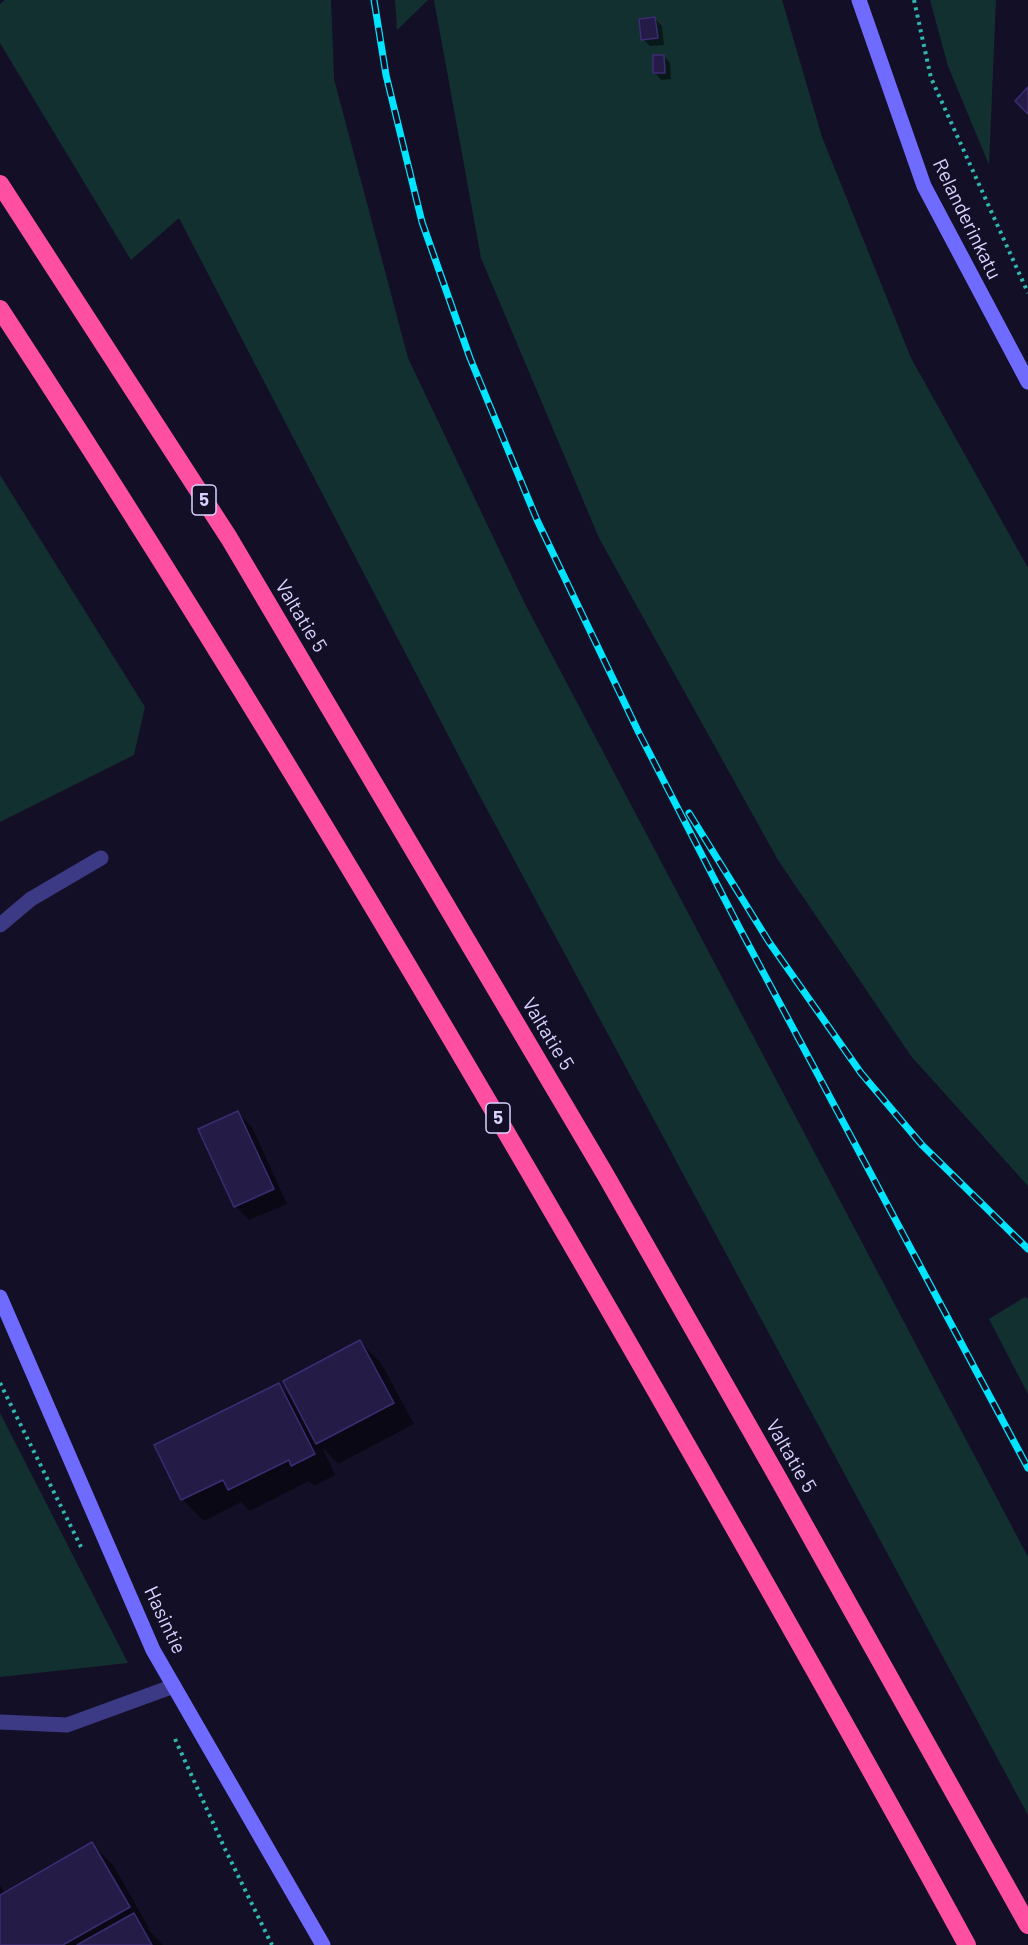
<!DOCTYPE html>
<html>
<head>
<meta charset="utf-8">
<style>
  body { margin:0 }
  canvas { display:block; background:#130f26 }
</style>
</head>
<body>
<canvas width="1028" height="1945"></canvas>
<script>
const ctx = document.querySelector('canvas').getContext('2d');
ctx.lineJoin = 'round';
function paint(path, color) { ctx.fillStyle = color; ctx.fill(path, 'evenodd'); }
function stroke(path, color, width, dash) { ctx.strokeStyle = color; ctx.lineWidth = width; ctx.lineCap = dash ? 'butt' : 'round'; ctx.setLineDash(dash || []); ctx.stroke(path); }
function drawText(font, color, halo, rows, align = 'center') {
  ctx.font = font + ' Barlow,sans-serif'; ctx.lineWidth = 6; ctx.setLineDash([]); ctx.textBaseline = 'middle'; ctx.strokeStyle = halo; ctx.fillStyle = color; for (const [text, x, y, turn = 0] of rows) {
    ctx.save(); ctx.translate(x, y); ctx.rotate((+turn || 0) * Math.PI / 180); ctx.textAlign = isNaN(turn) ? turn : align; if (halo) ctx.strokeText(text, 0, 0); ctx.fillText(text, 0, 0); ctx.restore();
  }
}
const green = new Path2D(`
  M5,0H331L334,79L408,358L524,602L1028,1557V1815L475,787L179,218L131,260L0,43V4Z
  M395,0H428L397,30Z
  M434,0H782L822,137L911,358L1028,568V1186L911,1056L778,860L599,538L481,258Z
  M930,0H996L989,165L948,66Z
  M0,475L145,707L134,755L0,822Z
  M1025,1297L1028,1299V1394L989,1319Z
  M0,1413L128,1663L0,1677Z`);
const shadow = new Path2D(`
  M655,19L662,26L664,45L650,46L643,39Z
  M664,56L670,63L671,79L661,80L655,73Z
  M238,1113L252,1127L287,1204L249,1220L235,1206Z
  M360,1342L381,1363L414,1424L338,1464L322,1447L335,1475L314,1486L309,1481L250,1511L241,1502L204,1521L183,1500L156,1446L279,1385L293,1399Z
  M92,1844L113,1865L149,1928L148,1929L163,1945H0V1885L5,1894Z`);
const building = new Path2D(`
  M655,17L658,38L641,40L639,19Z
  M653,55H664L665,73H653Z
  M1028,87V114L1015,101Z
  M238,1111L274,1189L234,1207L198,1129Z
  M360,1340L394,1403L316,1444L283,1381Z
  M279,1383L315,1454L291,1466L289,1460L228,1490L223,1480L181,1500L154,1445Z
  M92,1842L130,1907L63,1945H0V1895Z
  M134,1913L152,1945H77Z`);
const path = new Path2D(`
  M914,0L931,78L1028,293
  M0,1383L81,1547
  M175,1739L224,1847L272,1945`);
const street = new Path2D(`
  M0,925L31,899L101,858
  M0,1722L67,1725L174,1686`);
const secondary = new Path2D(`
  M859,0L924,186L1028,382
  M0,1297L153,1650L323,1945`);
const highway = new Path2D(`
  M0,184L229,538L605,1174L778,1478L1028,1925
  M0,309C220,645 425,990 625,1337C741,1539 856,1741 967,1945`);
const rail = new Path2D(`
  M374,0L386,75L422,222L470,358L537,520L638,731L739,927L1028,1468
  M689,813L769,942L861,1073L922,1145L1028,1249`);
const shields = [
  [204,500,24],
  [498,1118,24]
];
const shieldNames = [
  ["5",204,500],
  ["5",498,1118]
];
const streetNames = [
  ["Relanderinkatu",967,219,64],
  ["Valtatie 5",301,616,59],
  ["Valtatie 5",548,1034,59],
  ["Valtatie 5",791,1456,60],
  ["Hasintie",165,1620,65]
];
paint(green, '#12302f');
paint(shadow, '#0007');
paint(building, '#241b47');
stroke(building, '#3b2d73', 1.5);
stroke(path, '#2fb8b0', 4, [3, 4.5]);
stroke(street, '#3d3a85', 15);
stroke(secondary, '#6f6bff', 15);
stroke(highway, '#ff4fa3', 18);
stroke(rail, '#00e5ff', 7);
stroke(rail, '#130f26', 4.5, [14]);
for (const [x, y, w] of shields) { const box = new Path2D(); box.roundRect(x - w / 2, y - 15, w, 30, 4.5); ctx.fillStyle = '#130f26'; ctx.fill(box); stroke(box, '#d9d4ff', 1.5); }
drawText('bold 18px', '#d9d4ff', null, shieldNames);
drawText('20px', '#d9d4ff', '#130f26', streetNames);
</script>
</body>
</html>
